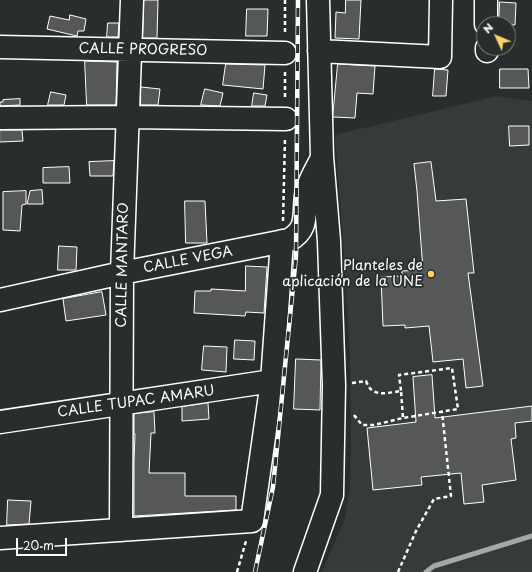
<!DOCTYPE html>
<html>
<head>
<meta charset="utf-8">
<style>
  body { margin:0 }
  #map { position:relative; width:532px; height:572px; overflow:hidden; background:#2a2d2e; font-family:"Playpen Sans",sans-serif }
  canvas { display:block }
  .north { position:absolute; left:476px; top:16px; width:40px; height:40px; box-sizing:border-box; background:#2a2d2e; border:1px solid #7f8182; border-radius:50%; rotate:314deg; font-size:11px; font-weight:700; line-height:16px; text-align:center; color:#fff }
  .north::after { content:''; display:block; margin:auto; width:14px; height:18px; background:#ffd166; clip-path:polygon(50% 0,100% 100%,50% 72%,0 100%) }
  .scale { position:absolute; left:16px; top:538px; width:51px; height:18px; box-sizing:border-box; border:2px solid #fff; border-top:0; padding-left:5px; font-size:12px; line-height:14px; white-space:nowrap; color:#fff; -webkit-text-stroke:3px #2a2d2e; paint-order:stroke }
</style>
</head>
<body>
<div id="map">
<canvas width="532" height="572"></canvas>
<div class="north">N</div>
<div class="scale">20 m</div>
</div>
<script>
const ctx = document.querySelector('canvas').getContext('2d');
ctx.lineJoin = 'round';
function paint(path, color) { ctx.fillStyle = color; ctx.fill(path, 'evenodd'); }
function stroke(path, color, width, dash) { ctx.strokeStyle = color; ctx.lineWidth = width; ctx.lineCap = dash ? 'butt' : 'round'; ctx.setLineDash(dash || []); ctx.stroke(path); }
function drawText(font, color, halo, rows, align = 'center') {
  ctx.font = font + ' "Playpen Sans",sans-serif'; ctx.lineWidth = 3.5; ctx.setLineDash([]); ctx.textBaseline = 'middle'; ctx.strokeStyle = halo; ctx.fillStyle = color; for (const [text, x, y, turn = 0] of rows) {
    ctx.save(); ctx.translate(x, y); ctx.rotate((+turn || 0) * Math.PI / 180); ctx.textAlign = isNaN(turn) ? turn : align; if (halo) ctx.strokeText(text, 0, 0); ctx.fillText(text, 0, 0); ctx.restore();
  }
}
const built = new Path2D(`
  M497,96L532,101V572H322L345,518L350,486L351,437L350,356L343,239L335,135Z`);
const stream = new Path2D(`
  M426,572L434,566L532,536`);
const building = new Path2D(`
  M144,0H158L157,38H143Z
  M346,0H361L359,39L335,38L336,12L345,13Z
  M500,2L516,3L515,25L499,24Z
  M247,9H268L267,36H246Z
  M70,15L86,19L84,31H78L77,36L47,29L50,16L69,20Z
  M108,23H119L118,37H107Z
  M85,61L117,62L116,105H87Z
  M226,64L265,65L263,89L223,85Z
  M338,64L375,66L373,94L357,93L355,118L333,117Z
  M435,69L448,70L446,96H433Z
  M500,69H528L529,88H500Z
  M141,87L160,89L158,105H141Z
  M205,89L223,93L220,106L201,105Z
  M51,92L66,95L64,105H48Z
  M254,93L267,95L265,106H252Z
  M20,99V105L0,106V102H3V100Z
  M509,126H529V145L510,146Z
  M0,130H22L23,141L0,142Z
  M114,161L113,176H90L89,162Z
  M431,162L436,201L466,199L474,273H468L483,386L466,388L463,359L433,362L429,326L405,328V325L383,326L381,277L402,276V271L423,270L417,191L414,164Z
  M69,167L70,183H43V168Z
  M42,190L43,204H27L30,191Z
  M26,191V204L22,205L20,231L3,230V192Z
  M185,201H205L207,243H186Z
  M59,246L77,247L76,270H58Z
  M246,266L267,267L264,313L246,312L245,316L194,313L195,291H211V289L245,291Z
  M102,292L106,315L66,321L63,299Z
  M235,340L255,341L254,360L234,359Z
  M204,346L227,347L226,372L202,370Z
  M296,359L321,360L320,410L294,409Z
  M432,375L435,418L532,406V421L515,423L516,438L511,439L516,480L482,485L484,502L464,504L461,473L421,477L422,485L373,490L367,428L416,422L413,377Z
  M208,403L209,419L182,421V407Z
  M154,412L155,433H151L149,473H185V496H236V510L134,516V462L135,434H134V414Z
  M8,500L31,501L29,524L7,525Z`);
const path = new Path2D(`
  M285,0V33
  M285,72V99
  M283,221L285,138
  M352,383L366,381C372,398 386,393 401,391L403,418
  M354,415L362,425H374L403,418L458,409L452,368L399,375L401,391
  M237,572L246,541
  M398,572L416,531L434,499L451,496L442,412`);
const minor = new Path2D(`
  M486,0V24
  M0,47L285,53
  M487,48V51
  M319,51L440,57L441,0
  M0,118L127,117L286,119
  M0,300L122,273L289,240C311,228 302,211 307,190C310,179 317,168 322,158
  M0,422L272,381
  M121,530L122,273L132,0
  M0,538L252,521L272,381L282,241
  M305,572L332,495L334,386L329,241L322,157L318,0`);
const rail = new Path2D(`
  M255,572L273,487L296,256L298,0`);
const markers = [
  [431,274,4,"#ffd166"]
];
const streetNames = [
  ["CALLE PROGRESO",143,50,1],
  ["CALLE VEGA",188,260,-11],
  ["CALLE MANTARO",123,265,-89],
  ["CALLE TUPAC AMARU",136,402,-8]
];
const poiNames = [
  ["Planteles de",423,266],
  ["aplicación de la UNE",423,282]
];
paint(built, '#373a3b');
stroke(stream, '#a6a7a7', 5);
paint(building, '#555758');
stroke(building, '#fff', 1);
stroke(minor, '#fff', 25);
stroke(path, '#fff', 2.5, [4, 3]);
stroke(minor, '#2a2d2e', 22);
stroke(rail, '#fff', 4.5);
stroke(rail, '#2a2d2e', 3, [9]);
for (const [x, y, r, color] of markers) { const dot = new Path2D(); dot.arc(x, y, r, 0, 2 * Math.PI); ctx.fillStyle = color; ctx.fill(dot); stroke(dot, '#2a2d2e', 1.5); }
drawText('14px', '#fff', '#2a2d2e', streetNames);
drawText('14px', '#fff', '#2a2d2e', poiNames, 'right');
</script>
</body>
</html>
